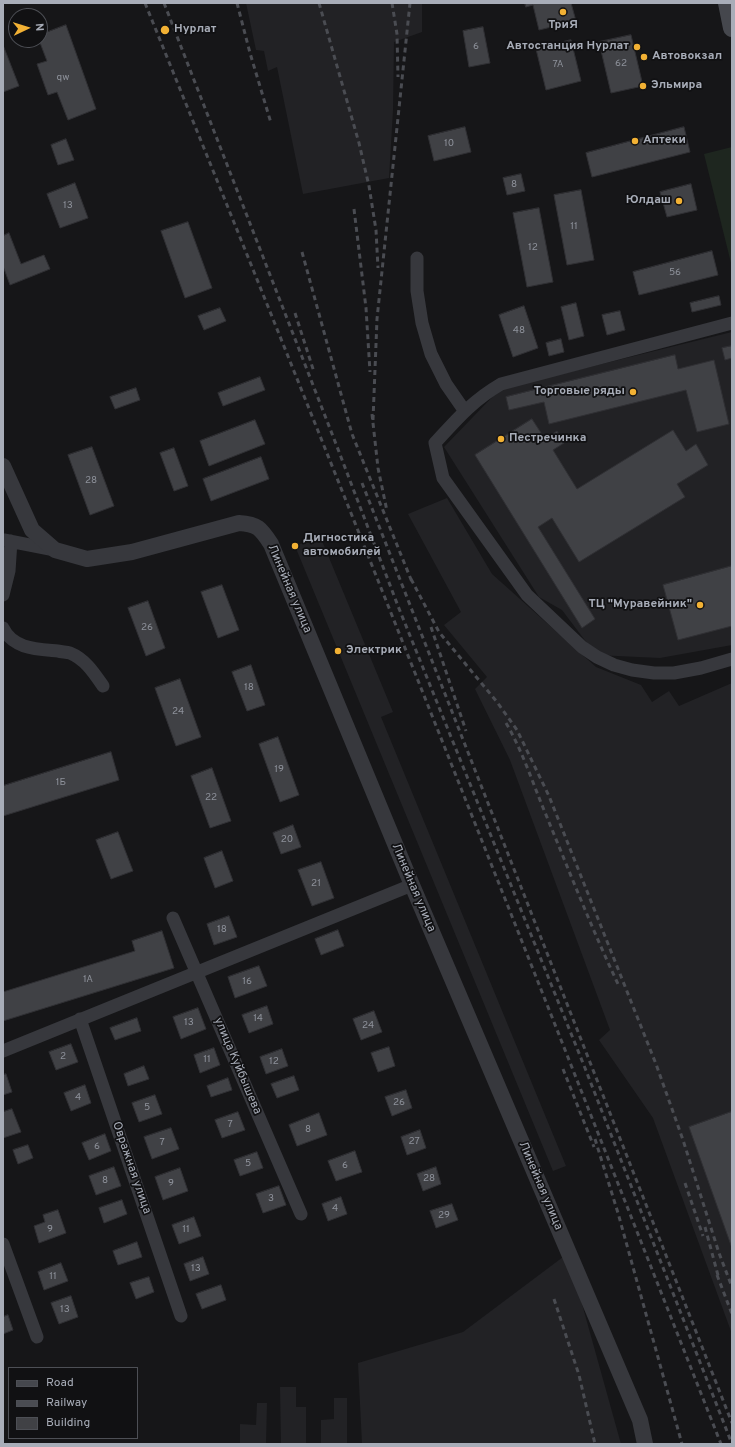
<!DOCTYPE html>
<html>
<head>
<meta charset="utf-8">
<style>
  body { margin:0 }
  #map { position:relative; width:735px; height:1447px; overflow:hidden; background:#161618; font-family:Overpass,sans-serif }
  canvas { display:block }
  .frame { position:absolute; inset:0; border:4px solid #a8adb8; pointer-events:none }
  .legend { position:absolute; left:8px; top:1367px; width:130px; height:72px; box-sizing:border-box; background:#111113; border:1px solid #4d4f55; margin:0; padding:5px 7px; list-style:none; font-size:12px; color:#a8adb8 }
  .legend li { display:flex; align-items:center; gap:8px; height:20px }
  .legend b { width:20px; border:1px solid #4d4f55 }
  .north { position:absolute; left:8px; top:8px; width:40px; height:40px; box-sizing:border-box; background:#111113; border:1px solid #4d4f55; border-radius:50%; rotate:86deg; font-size:11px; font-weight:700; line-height:16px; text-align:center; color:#a8adb8 }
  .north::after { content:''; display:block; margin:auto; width:14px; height:18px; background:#f2b134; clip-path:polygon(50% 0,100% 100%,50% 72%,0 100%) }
</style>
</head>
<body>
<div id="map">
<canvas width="735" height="1447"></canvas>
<div class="frame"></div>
<ul class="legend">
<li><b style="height:5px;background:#45474d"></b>Road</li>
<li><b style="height:5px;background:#4a4c52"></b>Railway</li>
<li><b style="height:11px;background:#404145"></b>Building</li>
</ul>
<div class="north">N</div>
</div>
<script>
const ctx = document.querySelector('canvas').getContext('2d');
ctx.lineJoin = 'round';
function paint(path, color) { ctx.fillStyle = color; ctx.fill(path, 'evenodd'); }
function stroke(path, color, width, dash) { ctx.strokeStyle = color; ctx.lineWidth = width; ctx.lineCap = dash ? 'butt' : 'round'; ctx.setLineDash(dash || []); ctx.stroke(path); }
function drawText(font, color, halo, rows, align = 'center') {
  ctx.font = font + ' Overpass,sans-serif'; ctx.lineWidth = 3.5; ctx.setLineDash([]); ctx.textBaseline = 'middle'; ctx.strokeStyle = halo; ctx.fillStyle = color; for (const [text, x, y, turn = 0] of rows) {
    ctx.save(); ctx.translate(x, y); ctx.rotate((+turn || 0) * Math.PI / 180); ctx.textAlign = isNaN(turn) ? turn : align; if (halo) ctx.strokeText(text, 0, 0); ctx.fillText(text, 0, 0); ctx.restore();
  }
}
const built = new Path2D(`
  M246,3H422V32L394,42L393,110L389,178L303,194L277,67L268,71L264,51L256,50Z
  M732,332V645L660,658L596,655L562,610L539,597L444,447L500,389Z
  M447,498L492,574L596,667L641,685L652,702L669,691L679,706L732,683V1334L653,1118L599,1040L610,1030L510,760L475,689L487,677L444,625L461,612L408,514Z
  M320,536L393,712L381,717L566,1166L553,1171L295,546Z
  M563,1257L577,1286L621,1444H362L358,1363L463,1332Z
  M280,1387H296V1407H306V1444H281Z
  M334,1398H347V1444H321V1420L334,1419Z
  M257,1403H267L266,1444H240V1424L256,1425Z`);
const green = new Path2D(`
  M732,147V267L704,154Z`);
const building = new Path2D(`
  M525,3H571L576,21L539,30L533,5L526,7Z
  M66,25L96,109L68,120L57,92L48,95L37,64L47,61L39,40L40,35Z
  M483,27L490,63L469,67L463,31Z
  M631,35L643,86L611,93L599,42Z
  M571,40L581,81L546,90L536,49Z
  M3,45L19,86L3,92Z
  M465,127L471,152L434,161L428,136Z
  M684,127L690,152L592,177L586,153Z
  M66,139L74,160L58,165L51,145Z
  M521,174L525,191L507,195L503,178Z
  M75,183L88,218L60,228L47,194Z
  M691,184L697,210L667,217L660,192Z
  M581,190L594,260L567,265L554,195Z
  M539,208L553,282L527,287L513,213Z
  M188,222L212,288L185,298L161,231Z
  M9,233L21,264L44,255L50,269L10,285L3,266V236Z
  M712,251L718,275L639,295L633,272Z
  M719,296L721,305L692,312L690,303Z
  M576,303L584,336L569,340L561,307Z
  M524,306L538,348L513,357L499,315Z
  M220,308L226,321L204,330L198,316Z
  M620,311L625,330L607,335L602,315Z
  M561,339L564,352L549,356L546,343Z
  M732,346V358L725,360L722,348Z
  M675,355L678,369L714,360L729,424L697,432L686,390L549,424L544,402L509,410L506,397Z
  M260,377L265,390L223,406L218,393Z
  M136,388L140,400L115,409L110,397Z
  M532,419L545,439L557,431L564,443L553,450L577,489L673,430L686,451L696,444L708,465L677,484L685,497L579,562L552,518L538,527L595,619L582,628L475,455Z
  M255,420L265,444L209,466L200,441Z
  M92,447L114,506L90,515L68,455Z
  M174,448L188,486L174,491L160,453Z
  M261,457L269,479L211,501L203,479Z
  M732,566V626L678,640L663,585Z
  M222,585L239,630L218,638L201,592Z
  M148,601L165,648L146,656L128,608Z
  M251,665L265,705L247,711L232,672Z
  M180,679L201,737L176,746L155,688Z
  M278,737L299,795L280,802L259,744Z
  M111,752L119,780L3,816V786Z
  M212,768L231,821L210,828L191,776Z
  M293,825L301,847L281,854L273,833Z
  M118,832L133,871L111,879L96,840Z
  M222,851L233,881L215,888L204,858Z
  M321,862L334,898L312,906L298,870Z
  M229,916L237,937L214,945L207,924Z
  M338,930L344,946L321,955L315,939Z
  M162,931L174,968L3,1021V992L135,951L132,941Z
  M259,966L267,986L235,998L228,977Z
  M267,1006L273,1024L249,1033L242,1015Z
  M198,1008L206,1029L181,1039L173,1017Z
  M374,1011L382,1032L361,1040L353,1019Z
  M137,1018L141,1031L115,1040L110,1028Z
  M71,1044L78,1062L56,1070L49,1052Z
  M389,1047L395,1066L378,1072L371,1053Z
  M214,1048L220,1065L200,1073L194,1055Z
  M282,1049L288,1066L266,1074L260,1057Z
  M144,1066L149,1079L128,1086L124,1074Z
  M6,1074L12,1092L3,1095V1075Z
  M294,1076L299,1090L277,1098L271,1084Z
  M228,1078L232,1090L211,1097L207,1086Z
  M85,1085L91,1103L71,1111L64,1093Z
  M406,1090L412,1108L392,1116L385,1097Z
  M155,1095L162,1114L139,1122L132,1103Z
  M12,1109L21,1132L3,1138V1112Z
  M238,1112L245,1130L222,1138L215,1120Z
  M731,1112L732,1114V1248L689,1127Z
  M319,1113L327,1135L297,1146L289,1125Z
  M171,1128L179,1149L152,1159L144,1137Z
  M420,1130L426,1148L407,1155L401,1137Z
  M105,1134L111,1151L89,1160L82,1143Z
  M28,1145L33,1158L18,1164L13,1150Z
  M355,1151L362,1172L336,1181L328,1161Z
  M257,1152L263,1168L240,1176L234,1160Z
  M114,1167L121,1186L96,1195L89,1176Z
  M436,1167L441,1184L423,1191L417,1174Z
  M180,1168L188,1191L163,1200L155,1177Z
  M279,1186L286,1205L263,1213L256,1194Z
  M341,1197L347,1214L328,1221L322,1204Z
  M122,1200L127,1214L104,1223L99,1208Z
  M452,1204L458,1220L436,1228L430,1211Z
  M58,1210L66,1233L39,1243L34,1226L45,1222L43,1215Z
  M194,1217L201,1236L179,1244L172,1225Z
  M137,1242L142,1257L118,1265L113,1251Z
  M203,1257L209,1274L190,1281L184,1264Z
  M61,1263L68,1281L44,1290L38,1272Z
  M149,1277L154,1292L136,1299L130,1283Z
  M221,1285L226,1300L202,1309L196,1294Z
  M71,1296L78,1317L59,1324L51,1303Z
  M8,1315L13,1330L3,1334V1317Z`);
const minor = new Path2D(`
  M417,258V291L422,323L431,354L446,384L464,410
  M732,323L501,384C472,401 457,419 435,443L443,478L527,595L582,647L597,657L614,665L632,670L654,673H674L701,668L732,659
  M4,540L55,550
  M3,595L9,571L11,541
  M3,628C13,649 37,649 58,651C61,652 66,652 70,653C85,659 94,673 103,686
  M173,918L301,1214
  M80,1019L181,1316
  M3,1051L412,885
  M3,1244L37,1337`);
const tertiary = new Path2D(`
  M3,466L32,530L55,550L87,559L132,552L239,523C258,524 261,529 271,544L412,885L640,1420L645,1444`);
const secondary = new Path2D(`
  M727,3L732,28`);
const rail = new Path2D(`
  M145,3C340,482 531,963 721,1444
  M164,3L336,444L398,606L585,1068L732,1444
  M237,3L250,53L271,123
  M319,3L359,143L369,186L376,230L378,268
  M392,3L397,34L398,77
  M354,209L366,308L370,372
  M302,252L352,434L412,582
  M295,313L314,372
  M372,414L378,468L387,511
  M373,420L377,319L410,3
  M362,483L732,1423
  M411,579L439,632L497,702L517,730L549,796L656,1064L683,1140L719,1253L732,1287
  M431,627L466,731
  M506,723C522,750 532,781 544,810C568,868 591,927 618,984
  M563,1069L594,1147
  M595,1139L618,1213L682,1444
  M685,1183L703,1236
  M705,1227L719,1279
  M717,1275L732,1314
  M554,1299L579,1375L595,1444`);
const markers = [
  [563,12,4,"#f2b134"],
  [165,30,5,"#f2b134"],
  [637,47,4,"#f2b134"],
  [644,57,4,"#f2b134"],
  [643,86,4,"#f2b134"],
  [635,141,4,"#f2b134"],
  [679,201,4,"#f2b134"],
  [633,392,4,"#f2b134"],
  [501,439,4,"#f2b134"],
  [295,546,4,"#f2b134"],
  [700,605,4,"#f2b134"],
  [338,651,4,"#f2b134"]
];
const numberNames = [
  ["6",476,47],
  ["62",621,64],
  ["7А",558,65],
  ["qw",63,78],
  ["10",449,144],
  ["8",514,185],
  ["13",68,206],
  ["11",574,227],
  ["12",533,248],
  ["56",675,273],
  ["48",519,331],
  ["28",91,481],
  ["26",147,628],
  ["18",249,688],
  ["24",178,712],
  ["19",279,770],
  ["1Б",61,783],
  ["22",211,798],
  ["20",287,840],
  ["21",316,884],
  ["18",222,930],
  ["1А",88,980],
  ["16",247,982],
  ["14",258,1019],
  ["13",189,1023],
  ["24",368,1026],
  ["2",63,1057],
  ["11",207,1060],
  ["12",274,1062],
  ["4",78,1098],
  ["26",399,1103],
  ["5",147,1108],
  ["7",230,1125],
  ["8",308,1130],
  ["27",414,1142],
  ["7",162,1143],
  ["6",97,1147],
  ["5",248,1164],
  ["6",345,1166],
  ["28",429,1179],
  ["8",105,1181],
  ["9",171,1184],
  ["3",271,1199],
  ["4",335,1209],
  ["29",444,1216],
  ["9",50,1230],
  ["11",186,1230],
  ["13",196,1269],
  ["11",53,1277],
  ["13",65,1310]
];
const poiNames = [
  ["ТриЯ",563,26,"center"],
  ["Нурлат",174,30],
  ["Автостанция Нурлат",629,47,"right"],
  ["Автовокзал",652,57],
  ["Эльмира",651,86],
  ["Аптеки",643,141],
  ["Юлдаш",671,201,"right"],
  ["Торговые ряды",625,392,"right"],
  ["Пестречинка",509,439],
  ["Дигностика",303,539],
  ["автомобилей",303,553],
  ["ТЦ \"Муравейник\"",692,605,"right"],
  ["Электрик",346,651]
];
const streetNames = [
  ["Линейная улица",289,589,67],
  ["Линейная улица",413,888,67],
  ["улица Куйбышева",237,1066,67],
  ["Овражная улица",131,1168,71],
  ["Линейная улица",540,1186,67]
];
paint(built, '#222225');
paint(green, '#1e261f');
paint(building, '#404145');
stroke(building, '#303034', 1);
stroke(minor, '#37383d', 13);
stroke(tertiary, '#37383d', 16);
stroke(secondary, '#45474d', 18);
stroke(rail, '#4a4c52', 3, [5, 4]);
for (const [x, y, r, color] of markers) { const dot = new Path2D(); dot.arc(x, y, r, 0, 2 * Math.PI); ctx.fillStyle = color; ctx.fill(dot); stroke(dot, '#111113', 1.5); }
drawText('10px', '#8e929b', null, numberNames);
drawText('bold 12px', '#a8adb8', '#111113', poiNames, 'left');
drawText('12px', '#a8adb8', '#111113', streetNames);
</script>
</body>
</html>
